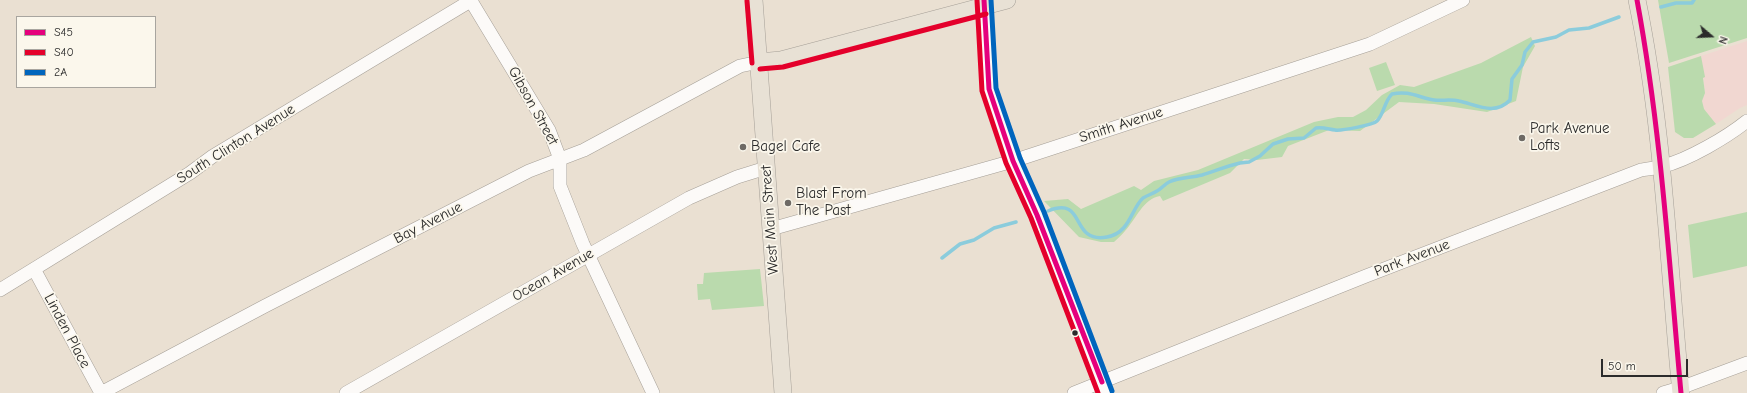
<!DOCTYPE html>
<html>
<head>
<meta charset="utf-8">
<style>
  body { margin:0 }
  #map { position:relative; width:1747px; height:393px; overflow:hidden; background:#eae0d2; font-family:"Comic Neue",sans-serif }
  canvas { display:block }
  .legend { position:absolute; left:16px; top:16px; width:140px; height:72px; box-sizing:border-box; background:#fbf7ec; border:1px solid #a8a59f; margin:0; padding:5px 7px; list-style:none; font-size:12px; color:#2b2b2b }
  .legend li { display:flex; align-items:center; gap:8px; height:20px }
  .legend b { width:20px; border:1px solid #a8a59f }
  .north { position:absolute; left:1691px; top:16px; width:40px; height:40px; -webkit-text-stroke:3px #fbf7ec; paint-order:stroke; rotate:109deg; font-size:11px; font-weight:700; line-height:16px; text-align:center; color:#2b2b2b }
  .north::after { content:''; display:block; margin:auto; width:14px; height:18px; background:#2b2b2b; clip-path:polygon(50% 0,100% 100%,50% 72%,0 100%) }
  .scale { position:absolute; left:1601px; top:359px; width:87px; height:18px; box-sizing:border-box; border:2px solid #2b2b2b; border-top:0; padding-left:5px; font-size:12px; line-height:14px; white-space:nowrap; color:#2b2b2b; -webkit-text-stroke:3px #fbf7ec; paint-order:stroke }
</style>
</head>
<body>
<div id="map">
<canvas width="1747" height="393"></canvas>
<ul class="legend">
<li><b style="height:5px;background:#e5007d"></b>S45</li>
<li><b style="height:5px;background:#e4002b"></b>S40</li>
<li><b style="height:5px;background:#0065bd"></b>2A</li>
</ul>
<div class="north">N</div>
<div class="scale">50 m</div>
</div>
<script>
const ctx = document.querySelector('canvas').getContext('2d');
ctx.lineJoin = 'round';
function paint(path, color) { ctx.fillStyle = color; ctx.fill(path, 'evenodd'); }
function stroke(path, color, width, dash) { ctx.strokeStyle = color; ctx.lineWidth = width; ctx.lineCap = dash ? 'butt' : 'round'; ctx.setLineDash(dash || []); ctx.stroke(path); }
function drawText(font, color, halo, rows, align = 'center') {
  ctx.font = font + ' "Comic Neue",sans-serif'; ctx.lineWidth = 3.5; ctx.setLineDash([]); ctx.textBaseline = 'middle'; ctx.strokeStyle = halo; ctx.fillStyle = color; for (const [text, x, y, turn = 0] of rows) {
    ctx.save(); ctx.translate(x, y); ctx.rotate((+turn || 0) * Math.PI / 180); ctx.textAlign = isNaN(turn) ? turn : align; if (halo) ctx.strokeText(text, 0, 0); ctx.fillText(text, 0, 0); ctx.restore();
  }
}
const built = new Path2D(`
  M1747,41V105L1740,108L1716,124L1704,109L1702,101L1705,93L1701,56Z`);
const green = new Path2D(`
  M1658,0H1747V38L1669,63Z
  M1531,37L1535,46L1523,67L1516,101L1487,112L1434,104L1399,102L1360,131L1329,130L1288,146L1282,157L1257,160L1244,159L1230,173L1163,201L1160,196C1143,199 1136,219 1125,231C1122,235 1118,238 1114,242H1101L1079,237L1044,201L1068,199L1081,209L1134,186L1141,190L1154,181L1198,170L1314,122L1338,117H1353L1366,110L1382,95L1400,85L1414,87L1481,63Z
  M1701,56L1705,77L1703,78L1705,93L1702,101L1704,109L1716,124L1693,138H1684L1675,132L1668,67Z
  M1386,62L1395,85L1377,91L1369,68Z
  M1747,212V266L1693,278L1688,225Z
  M760,269L764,306L712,310L710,299L698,300L697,284H703L704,273Z`);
const stream = new Path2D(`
  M1661,7L1676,3H1692L1694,0
  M1048,211C1087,195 1069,244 1107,237C1130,233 1131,209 1143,198C1148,195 1152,194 1157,191C1161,189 1165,184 1169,182C1180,177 1191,178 1202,175C1215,171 1227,166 1240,163L1249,162L1260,156L1273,144L1288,139L1304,138L1316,128C1323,127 1328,129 1335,130C1341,131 1373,125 1377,121C1384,114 1384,102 1392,94C1410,90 1419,98 1434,100C1442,101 1451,99 1459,101C1477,105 1495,116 1510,100L1512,79L1522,65L1525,52L1533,42L1556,37L1569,30L1589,28L1619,17
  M942,258L960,244L974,240L994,228L1016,222`);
const minor = new Path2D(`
  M984,0L989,89L1013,161L1037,215L1102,382L1105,393
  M471,1L549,130L560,159V186L583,244L653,393
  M771,229L1013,161L1370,44L1463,0
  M34,269L101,393
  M0,290L190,173L213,156L472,0
  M101,393L265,306L529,171L584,150L740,66L759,62
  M346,393L689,198L737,177L766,168
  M1074,393L1366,276L1641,170C1648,169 1656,168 1663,166C1688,160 1727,137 1747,121
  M1663,393L1680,388L1747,363`);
const major = new Path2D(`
  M754,0L783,393
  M1637,0C1664,130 1668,262 1681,393
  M759,62L781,60L1007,0`);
const bus1 = new Path2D(`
  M984,0L989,89L1013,161L1037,215L1102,382
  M1637,0C1661,130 1669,261 1681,393`);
const bus2 = new Path2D(`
  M977,0L982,91L1006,163L1031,218L1098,393
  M747,1L752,63
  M760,69L783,67L986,14`);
const bus3 = new Path2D(`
  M991,0L996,88L1020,158L1044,212L1112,391`);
const markers = [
  [1522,138,4,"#6e6a65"],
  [743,147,4,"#6e6a65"],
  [788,203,4,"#6e6a65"],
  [1075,333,3.5,"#2b2b2b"]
];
const streetNames = [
  ["Gibson Street",533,106,61],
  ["Smith Avenue",1121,125,-18],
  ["South Clinton Avenue",236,144,-32],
  ["West Main Street",770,220,-94],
  ["Bay Avenue",428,223,-27],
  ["Park Avenue",1412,258,-21],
  ["Ocean Avenue",553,275,-30],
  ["Linden Place",67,331,62]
];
const poiNames = [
  ["Park Avenue",1530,129],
  ["Lofts",1530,146],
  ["Bagel Cafe",751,147],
  ["Blast From",796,194],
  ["The Past",796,211]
];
paint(built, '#f1d7d1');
paint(green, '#badaad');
stroke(stream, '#8bccdc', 3.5);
stroke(minor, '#a59f97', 14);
stroke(major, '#a59f97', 18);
stroke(minor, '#fcfaf8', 13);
stroke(major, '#e8e1d5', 17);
stroke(bus1, '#e5007d', 5);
stroke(bus2, '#e4002b', 5);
stroke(bus3, '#0065bd', 5);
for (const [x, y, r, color] of markers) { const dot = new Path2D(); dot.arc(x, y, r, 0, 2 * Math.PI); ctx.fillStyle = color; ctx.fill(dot); stroke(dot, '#fbf7ec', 1.5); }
drawText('15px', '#2b2b2b', '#fbf7ec', streetNames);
drawText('15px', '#2b2b2b', '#fbf7ec', poiNames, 'left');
</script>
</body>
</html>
